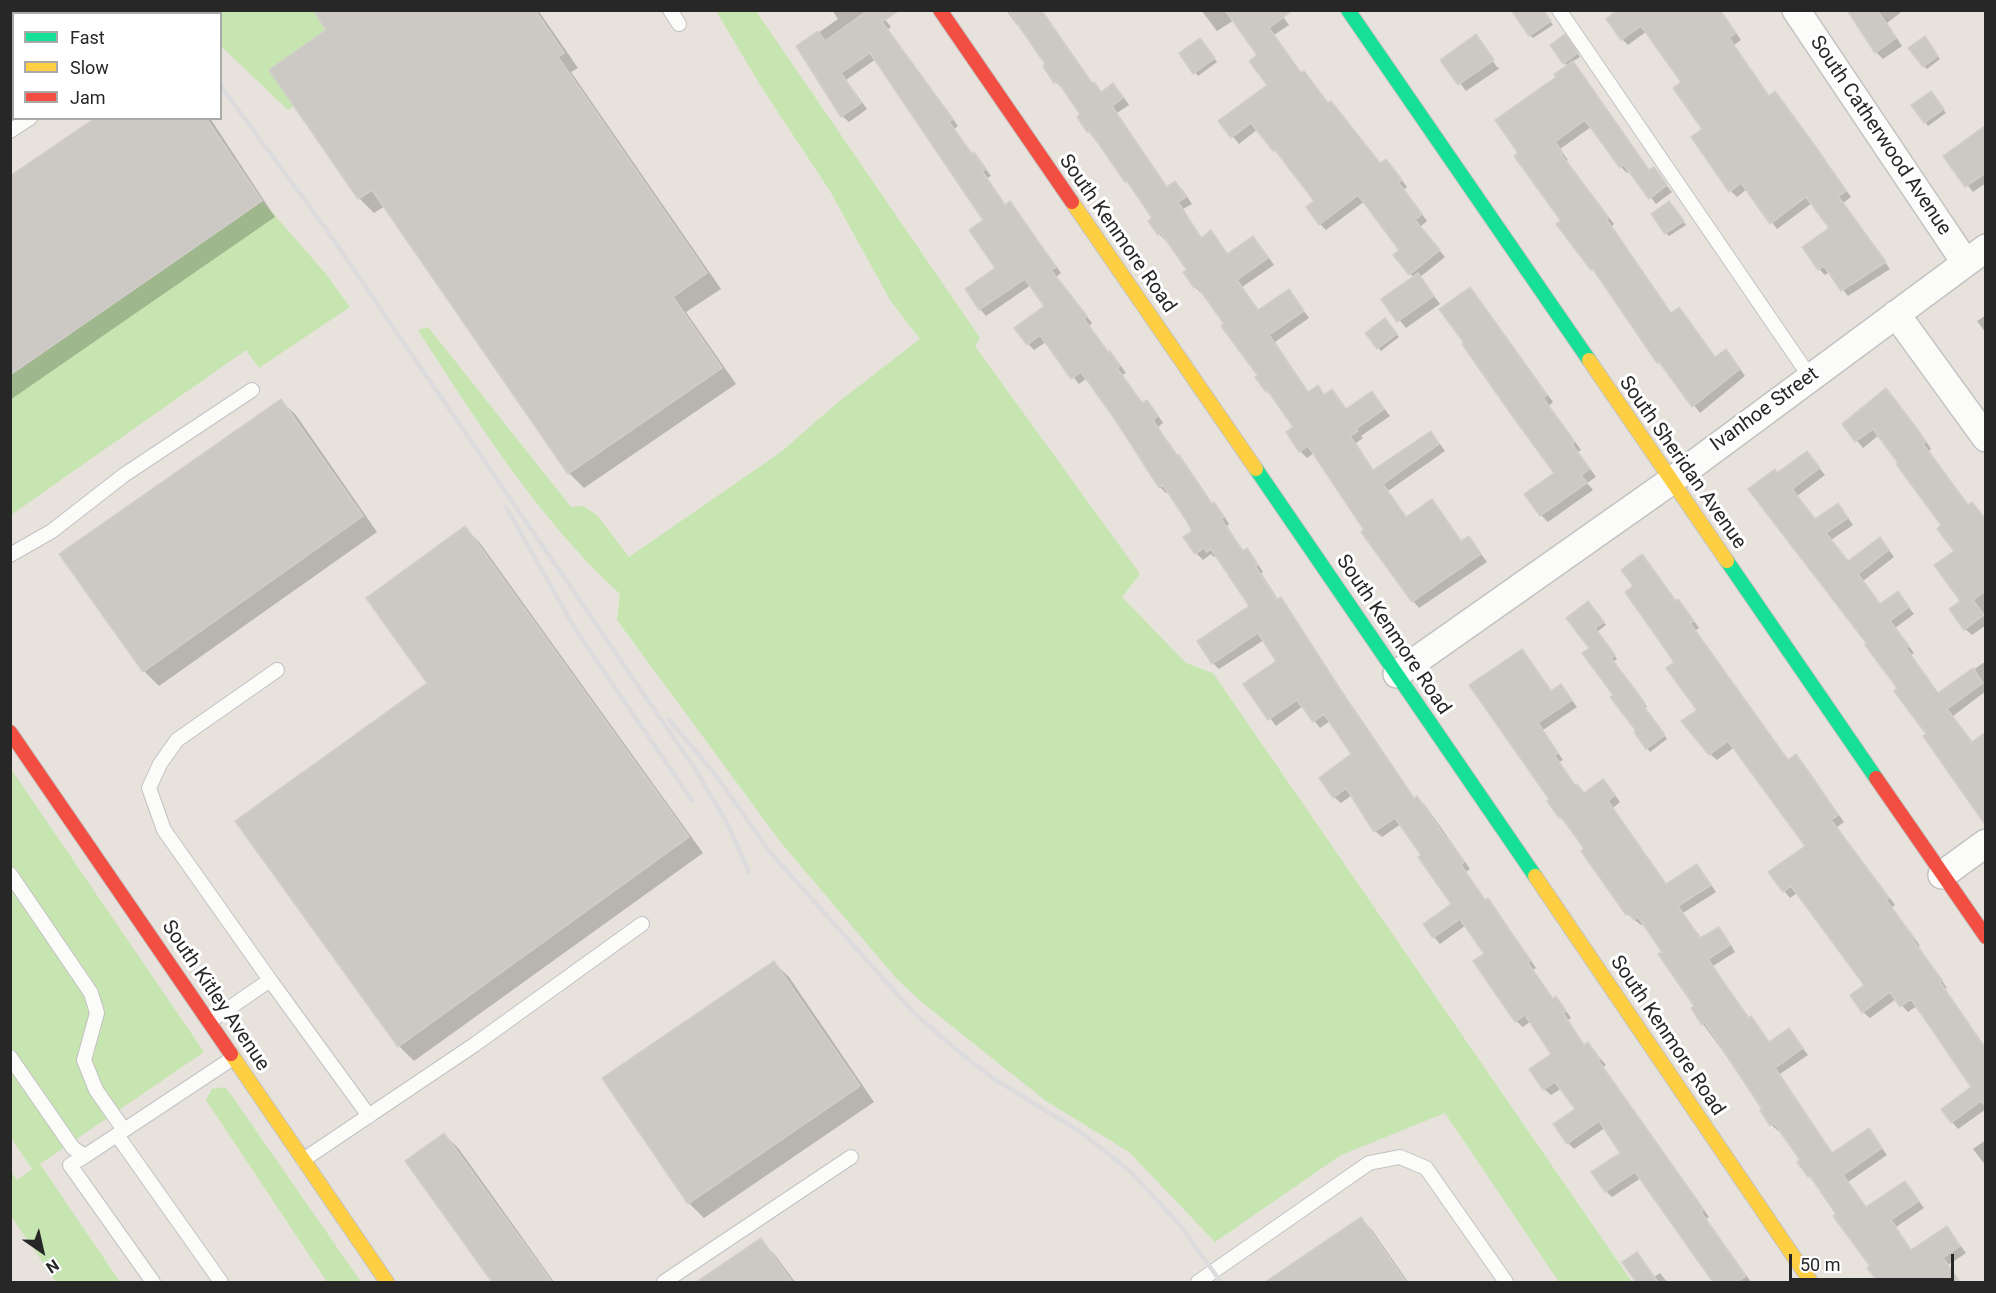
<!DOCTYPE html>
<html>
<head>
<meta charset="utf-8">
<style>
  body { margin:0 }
  #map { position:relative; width:1996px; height:1293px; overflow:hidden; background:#e7e2dc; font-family:Roboto,sans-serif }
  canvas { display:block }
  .frame { position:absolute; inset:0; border:12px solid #272727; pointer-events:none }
  .legend { position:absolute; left:12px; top:12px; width:210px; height:108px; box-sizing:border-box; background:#fff; border:2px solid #a9a9a9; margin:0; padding:8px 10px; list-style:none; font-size:18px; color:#272727 }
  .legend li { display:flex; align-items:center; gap:12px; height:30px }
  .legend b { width:30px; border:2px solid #a9a9a9 }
  .north { position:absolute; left:12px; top:1221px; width:60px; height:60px; -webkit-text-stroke:4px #fff; paint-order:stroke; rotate:146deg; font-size:16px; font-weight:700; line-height:24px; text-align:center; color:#272727 }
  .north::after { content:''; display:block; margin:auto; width:21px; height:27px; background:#272727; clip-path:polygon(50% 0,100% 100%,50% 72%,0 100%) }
  .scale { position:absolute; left:1789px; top:1254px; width:165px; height:27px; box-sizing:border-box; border:3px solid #272727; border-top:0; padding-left:8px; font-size:18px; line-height:21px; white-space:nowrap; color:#272727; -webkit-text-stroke:4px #fff; paint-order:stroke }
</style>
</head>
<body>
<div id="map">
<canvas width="1996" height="1293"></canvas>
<div class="frame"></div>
<ul class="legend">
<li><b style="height:8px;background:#16e098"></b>Fast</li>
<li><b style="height:8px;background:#ffcf43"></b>Slow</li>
<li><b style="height:8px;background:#f24e42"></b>Jam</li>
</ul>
<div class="north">N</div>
<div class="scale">50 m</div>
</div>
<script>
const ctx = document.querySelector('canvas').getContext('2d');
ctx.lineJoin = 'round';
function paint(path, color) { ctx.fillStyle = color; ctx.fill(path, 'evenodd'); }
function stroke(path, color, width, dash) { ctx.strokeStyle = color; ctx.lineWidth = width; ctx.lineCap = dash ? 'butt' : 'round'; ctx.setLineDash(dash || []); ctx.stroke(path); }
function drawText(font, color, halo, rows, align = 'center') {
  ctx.font = font + ' Roboto,sans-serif'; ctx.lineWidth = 6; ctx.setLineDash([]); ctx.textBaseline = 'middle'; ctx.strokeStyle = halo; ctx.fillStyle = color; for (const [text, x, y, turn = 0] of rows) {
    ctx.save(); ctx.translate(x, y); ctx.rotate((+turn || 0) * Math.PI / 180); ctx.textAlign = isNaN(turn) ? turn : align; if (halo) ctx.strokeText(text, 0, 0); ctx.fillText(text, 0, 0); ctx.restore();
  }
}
const green = new Path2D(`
  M197,11H313L326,30L269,70L294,106L288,110L224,49L221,45L220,14L199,13Z
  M716,11H756L980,338L975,346L1140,574L1122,597L1186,663L1213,673L1632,1282H1559L1445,1113L1341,1155L1215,1242L1129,1152L1046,1101L919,1000L897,979L782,844L617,620L620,594C539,520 477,422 418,330L428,327L571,507L583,506L598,516L629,557L781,452L837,403L920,339L890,300L830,191L762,88Z
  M262,201L326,274L350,307L259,368L246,350L11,515V375Z
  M11,769L204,1052L40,1164L120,1282H56L11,1216L10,1170L17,1180L32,1169L11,1138Z
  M225,1087L232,1096L361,1282H327L206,1100L212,1089Z`);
const shadow = new Path2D(`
  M315,10H538L578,68L571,72L721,289L686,312L736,384L584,488L569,473L385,206L374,213L359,198L329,30Z
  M832,10H878L881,14L891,27L888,29L958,126L954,129L973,155L980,161L991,176L987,178L1006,206L1016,210L1061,273L1056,277L1092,323L1089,326L1109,353L1116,359L1126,373L1122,375L1143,404L1146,402L1153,408L1163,423L1158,427L1178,456L1185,463L1213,505L1220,510L1229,524L1227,526L1244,552L1247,550L1253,556L1263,572L1261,573L1279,601L1281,599L1287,606L1342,691L1415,799L1417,798L1424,804L1454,846L1470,869L1466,872L1486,901L1487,900L1494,906L1514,936L1536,968L1533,970L1554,1000L1556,998L1562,1005L1571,1018L1568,1020L1585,1046L1588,1044L1606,1065L1603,1067L1709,1217L1706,1219L1751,1282H1715L1641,1178L1612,1197L1606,1191L1622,1153L1605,1128L1574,1149L1568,1143L1577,1109L1562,1088L1551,1095L1544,1089L1553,1054L1531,1021L1523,1027L1516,1021L1487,954L1466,925L1440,944L1434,937L1453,905L1423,856L1401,824L1382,837L1375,831L1352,795L1341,803L1334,797L1353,754L1330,721L1320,728L1303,706L1276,726L1245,685L1278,661L1264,640L1219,669L1213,663L1251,607L1217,555L1214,557L1211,554L1203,560L1196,553L1185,537L1194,531L1169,492L1166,493L1160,487L1117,420L1087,378L1079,384L1046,342L1034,350L1028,344L1046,306L1031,285L986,316L980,309L967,289L998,269L985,220L876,59L846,80L867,109L849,122L842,116L798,47L838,19Z
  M1006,10H1042L1093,84L1102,93L1113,85L1120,92L1129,105L1117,113L1168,188L1175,183L1182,189L1192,204L1183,209L1202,238L1211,232L1229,255L1253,238L1260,245L1274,265L1242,287L1259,311L1289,291L1309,318L1275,342L1309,393L1317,387L1325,396L1332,391L1347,410L1372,393L1390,416L1361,436L1363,438L1356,443L1374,471L1431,433L1437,440L1445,451L1388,491L1407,518L1431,501L1462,542L1469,538L1487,562L1419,608L1413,601L1315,452L1307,458L1300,451L1295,427L1267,391L1260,376L1204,292L1202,294L1195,287L1189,271L1167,240L1166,241L1159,234L1150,221L1154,219L1133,188L1088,131L1082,115L1063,87L1055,82L1047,64L1019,23L1017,25Z
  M1201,10H1239L1242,15L1217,31Z
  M1278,10L1289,25L1274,35L1302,74L1381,164L1386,160L1392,167L1407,187L1404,189L1427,221L1420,227L1445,257L1420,277L1440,304L1406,328L1383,299L1414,278L1395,256L1401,250L1365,201L1326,230L1320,224L1316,201L1258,129L1239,144L1220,121L1269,85L1260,55L1236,23Z
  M1543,10L1553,25L1533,38L1530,35Z
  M1643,10H1720L1741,40L1734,45L1770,97L1781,99L1824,158L1851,197L1843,203L1890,269L1848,296L1829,272L1825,275L1819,269L1831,229L1812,203L1777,229L1747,189L1737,197L1731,191L1694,137L1705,130L1683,82L1647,31L1628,45L1622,39Z
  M1848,10H1904L1887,23L1902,46L1883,59L1876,52Z
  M1476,36L1497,67L1500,68L1466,91L1442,60Z
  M1568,39L1580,57L1572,62L1579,69L1650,171L1653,169L1672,192L1656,204L1631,171L1627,173L1621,167L1591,127L1560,149L1568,160L1566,161L1614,224L1612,226L1672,314L1685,316L1716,358L1732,357L1745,376L1700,413L1665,368L1658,362L1592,269L1520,153L1558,77L1568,66L1564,63Z
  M1927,41L1940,59L1927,69L1924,66Z
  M1203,43L1217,62L1198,76L1181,53Z
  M1934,96L1946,113L1928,126L1913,105Z
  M98,118H210L275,217L10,400V177Z
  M1986,127V183L1973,192L1945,156Z
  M1672,206L1686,225L1669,236L1666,233Z
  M1470,289L1477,296L1553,402L1549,406L1581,450L1578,452L1596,477L1587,483L1593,490L1548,522L1541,515L1556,473Z
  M1986,315V333L1977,321Z
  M1388,323L1399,337L1381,351L1367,334Z
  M1892,396L1924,438L1931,449L1929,451L1969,506L1986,538V625L1972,635L1965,629L1956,551L1943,526L1879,435L1863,448L1844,425Z
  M281,401L296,415L377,532L159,686L144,671L62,554Z
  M1807,453L1825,475L1797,496L1815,520L1844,512L1853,525L1831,540L1849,562L1886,546L1894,557L1863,581L1881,606L1898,593L1914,614L1895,628L1914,653L1911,655L1939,694L1986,661V691L1953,716L1972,743L1986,818L1899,689L1778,474Z
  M465,528L480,543L703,853L414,1061L399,1046L429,683Z
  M1642,556L1677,602L1685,608L1699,628L1695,631L1789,761L1796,756L1817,784L1844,822L1837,827L1895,905L1892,907L1920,946L1918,947L1947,988L1945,989L1986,1049V1109L1958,1129L1952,1122L1973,1087L1917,1006L1908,1012L1896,999L1870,1018L1863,1012L1866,986L1797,893L1790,898L1784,891L1807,846L1735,747L1717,760L1710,754L1699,710L1676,662L1635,586Z
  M1591,606L1606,625L1597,632L1617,659L1613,662L1647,707L1645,708L1667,739L1650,752L1636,733L1638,731L1615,695L1591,649Z
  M1522,651L1553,692L1561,686L1577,707L1543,730L1563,760L1559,762L1576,786L1585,794L1603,781L1609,787L1620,802L1613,808L1667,885L1697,865L1716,892L1683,913L1702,939L1719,928L1725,935L1735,952L1713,966L1750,1019L1751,1018L1757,1024L1770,1043L1789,1030L1808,1055L1780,1074L1833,1154L1869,1130L1887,1155L1848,1182L1867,1209L1904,1182L1924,1208L1896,1227L1912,1251L1947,1228L1966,1253L1948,1265L1960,1282L1879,1281L1873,1266L1839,1215L1809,1176L1802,1161L1780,1129L1778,1131L1772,1125L1765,1109L1703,1024L1697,1006L1664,952L1644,923L1641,925L1627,914L1586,849L1560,817L1552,799Z
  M774,963L789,977L874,1102L704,1218L689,1203Z
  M444,1134L459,1149L554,1282H494L407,1161Z
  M1986,1140V1166L1973,1149Z
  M1361,1219L1372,1230L1408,1282H1267Z
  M760,1240L775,1255L795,1282H699Z
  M1624,1262L1654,1277L1660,1273L1667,1282H1638Z`);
const building = new Path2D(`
  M313,10H535L564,53L558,57L707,273L673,297L722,368L568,474L372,190L358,199L269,70L326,30Z
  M868,10H900L882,22L953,119L949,122L972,154L974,152L986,169L982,171L1005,205L1010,201L1056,267L1051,270L1087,316L1084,319L1108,352L1110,351L1120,366L1117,368L1142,403L1147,400L1158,416L1153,420L1176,455H1179L1212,504L1214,502L1224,517L1221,519L1243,551L1247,548L1258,565L1255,566L1277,600L1281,597L1336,683L1414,798L1417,796L1446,838L1447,837L1464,862L1461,865L1485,900L1488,898L1508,928L1531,961L1528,963L1553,999L1556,996L1566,1011L1563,1013L1584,1045L1588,1042L1600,1059L1598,1060L1704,1210L1701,1212L1746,1276L1737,1282H1713L1635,1172L1605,1192L1591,1172L1620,1153L1599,1121L1567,1144L1553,1124L1575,1109L1555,1082L1543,1090L1529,1069L1551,1054L1525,1015L1515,1022L1473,961L1484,954L1460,919L1433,938L1423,924L1451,904L1418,857L1421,855L1395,818L1374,832L1346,788L1333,798L1319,778L1351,754L1324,714L1313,722L1297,700L1268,720L1243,684L1276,661L1258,633L1212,664L1197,641L1249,606L1211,549L1207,552L1204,548L1195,554L1183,537L1192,531L1186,520L1163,485L1159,488L1116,421L1081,372L1071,379L1040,335L1027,345L1014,328L1044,306L1025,279L979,310L965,289L995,268L969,230L983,220L870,53L841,73L861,103L841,117L796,46L818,31L825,41Z
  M1008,10H1041L1092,83L1094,82L1101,92L1113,83L1123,98L1112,106L1166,187L1175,181L1186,197L1178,202L1201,238L1211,230L1227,254L1253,236L1268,258L1237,280L1258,310L1289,289L1304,311L1269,335L1308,392L1318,385L1324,395L1332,389L1346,409L1372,391L1384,409L1356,429L1358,431L1350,436L1373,470L1431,431L1439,444L1383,484L1406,517L1432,499L1461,541L1469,536L1481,554L1412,602L1361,532L1364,530L1308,446L1299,452L1286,432L1293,427L1268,391L1266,392L1255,377L1258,376L1221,326L1224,324L1197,286L1194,288L1183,272L1187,270L1161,233L1158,235L1148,221L1152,218L1127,181L1125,182L1089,130L1087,132L1077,117L1080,114L1057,81L1054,83L1043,66L1045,64Z
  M1225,10H1293L1269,28L1301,73L1304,71L1328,103L1331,101L1380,163L1386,159L1402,180L1398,182L1422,214L1415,220L1440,250L1409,275L1393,255L1399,250L1358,195L1319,225L1306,207L1314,201L1275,150L1273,151L1251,123L1231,138L1218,121L1267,85L1249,61L1257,55Z
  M1511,10H1543L1551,21L1529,36Z
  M1617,10H1720L1736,33L1729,38L1769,96L1775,91L1818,150L1846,191L1838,196L1886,262L1841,291L1824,266L1818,270L1802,247L1829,228L1806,197L1770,224L1741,183L1729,192L1691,137L1702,129L1673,88L1681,82L1641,26L1621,40L1606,19Z
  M1847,10H1877L1896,38L1875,53Z
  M1476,34L1494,60L1458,85L1440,60Z
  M1565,34L1578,53L1563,64L1550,45Z
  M1925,36L1938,56L1923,67L1908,48Z
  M1200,38L1215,58L1193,74L1179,53Z
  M1573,61L1649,170L1654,167L1667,185L1649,199L1624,165L1620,168L1585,120L1555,142L1563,153L1561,154L1609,218L1606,219L1671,313L1679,307L1715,357L1726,349L1740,369L1692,407L1659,362L1657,363L1593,269L1591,270L1556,224L1561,221L1514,156L1518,153L1495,120L1556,77L1554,74Z
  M1931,91L1944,109L1924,123L1911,105Z
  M95,118H206L262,201L10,375V176Z
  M1986,125V173L1965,187L1943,156Z
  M1669,201L1684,221L1665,234L1651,214Z
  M1418,273L1434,296L1397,322L1381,299Z
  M1470,287L1547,395L1543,398L1575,442L1572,444L1590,469L1581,475L1587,483L1540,516L1524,494L1554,473L1508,410L1462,344L1464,343L1439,309Z
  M1385,318L1397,334L1377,349L1365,333Z
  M1886,388L1918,430L1926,442L1923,444L1968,505L1972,502L1986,520V590L1973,600L1984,615L1964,630L1949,609L1960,601L1934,565L1954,551L1937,529L1941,525L1896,464L1898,463L1873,429L1855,442L1842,424Z
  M281,399L363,516L143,672L59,554Z
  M1807,451L1820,468L1792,489L1815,519L1838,503L1848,518L1826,533L1848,561L1880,537L1889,550L1858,574L1880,604L1898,591L1909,607L1890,621L1909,646L1906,648L1938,693L1973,668L1983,683L1947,709L1972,742L1986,732V826L1923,736L1926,734L1894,691L1897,688L1865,645L1867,644L1748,489L1775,469L1777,473Z
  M465,526L689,837L398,1047L235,821L427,683L366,598Z
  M1642,554L1676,601L1678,599L1694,621L1690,623L1788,760L1796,754L1811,775L1838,815L1831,820L1889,898L1886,900L1915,939L1913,940L1942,980L1940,982L1986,1049V1107L1981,1101L1951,1123L1941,1109L1971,1087L1911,999L1900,1007L1890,992L1862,1013L1850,995L1864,985L1791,886L1783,892L1768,872L1805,846L1728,741L1709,755L1681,721L1697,710L1666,668L1674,662L1625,592L1633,586L1621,570Z
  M1588,601L1604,622L1595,628L1615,655L1611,658L1645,703L1643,705L1665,735L1646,749L1634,732L1636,731L1610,697L1613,695L1582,653L1589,648L1566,618Z
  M1522,649L1551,691L1561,684L1572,700L1538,723L1558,753L1554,755L1575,785L1577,784L1584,793L1603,779L1615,795L1608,801L1666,884L1697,864L1711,885L1678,906L1700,938L1719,927L1730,945L1708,959L1748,1018L1751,1016L1769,1042L1789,1028L1803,1048L1775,1068L1832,1153L1869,1128L1882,1148L1843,1175L1866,1207L1905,1181L1919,1201L1891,1220L1911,1250L1947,1226L1960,1246L1943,1258L1960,1282H1878L1867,1268L1870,1266L1833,1216L1836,1214L1810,1176L1808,1177L1797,1162L1800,1160L1774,1123L1770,1126L1760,1110L1762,1109L1705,1023L1702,1025L1691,1008L1694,1006L1658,954L1662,952L1638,917L1634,920L1629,913L1626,915L1581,851L1584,849L1561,816L1559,818L1547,801L1549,799L1469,685Z
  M774,961L860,1086L688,1204L602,1078Z
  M444,1133L552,1282H492L405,1161Z
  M1361,1217L1406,1282H1265Z
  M761,1238L792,1282H696Z
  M1637,1252L1658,1282H1636L1622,1262Z`);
const lane = new Path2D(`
  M89,10L92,14
  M670,10L679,24
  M1559,10L1810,377
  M10,131L30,118
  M10,555L52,531L124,475L252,390
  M10,874L91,993L97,1013L84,1060L96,1090L124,1130
  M270,980L369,1116
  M209,1022L270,980L164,830L149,788L160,764L177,740L277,670
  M10,1057L73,1148L85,1156L233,1058
  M117,1135L221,1282
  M85,1156L70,1165L153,1282
  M303,1160L474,1045L642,924
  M664,1282L851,1157
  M1198,1282L1369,1163L1400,1157L1426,1168L1506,1282`);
const street = new Path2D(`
  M1796,10L1965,262
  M1896,314L1986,438
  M1397,674L1671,481L1986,248
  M1942,875L1986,843`);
const fast = new Path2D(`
  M1348,10L1589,360
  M1256,469L1535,876
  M1727,561L1876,778`);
const slow = new Path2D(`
  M1072,202L1256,469
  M1589,360L1727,561
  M1535,876L1811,1282
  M231,1054L387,1282`);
const jam = new Path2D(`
  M940,10L1072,202
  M10,732L231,1054
  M1876,778L1986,937`);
const rail = new Path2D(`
  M166,10L168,14
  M220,85L326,229L695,769L728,825L749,872
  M506,507L574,627L692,801
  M669,720L715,774L769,851L914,1013L958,1051L991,1077L1082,1133L1130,1171L1179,1224L1221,1282`);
const streetNames = [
  ["South Catherwood Avenue",1880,136,56],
  ["South Kenmore Road",1117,234,55],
  ["Ivanhoe Street",1765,410,-36],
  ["South Sheridan Avenue",1682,463,55],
  ["South Kenmore Road",1393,635,56],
  ["South Kitley Avenue",215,996,56],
  ["South Kenmore Road",1667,1036,56]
];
paint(green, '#c7e5b1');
paint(shadow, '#0003');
paint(building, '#ccc8c3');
stroke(building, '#d2cec8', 1.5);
stroke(lane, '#c3c2c2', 16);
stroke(street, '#c3c2c2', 30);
stroke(fast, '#c3c2c2', 16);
stroke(slow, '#c3c2c2', 16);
stroke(jam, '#c3c2c2', 16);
stroke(lane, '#fbfbfa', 14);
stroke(street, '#fbfbfa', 27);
stroke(fast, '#16e098', 14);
stroke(slow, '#ffcf43', 14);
stroke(jam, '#f24e42', 14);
stroke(rail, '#dcdcde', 4.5);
drawText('20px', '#272727', '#fff', streetNames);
</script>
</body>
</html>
